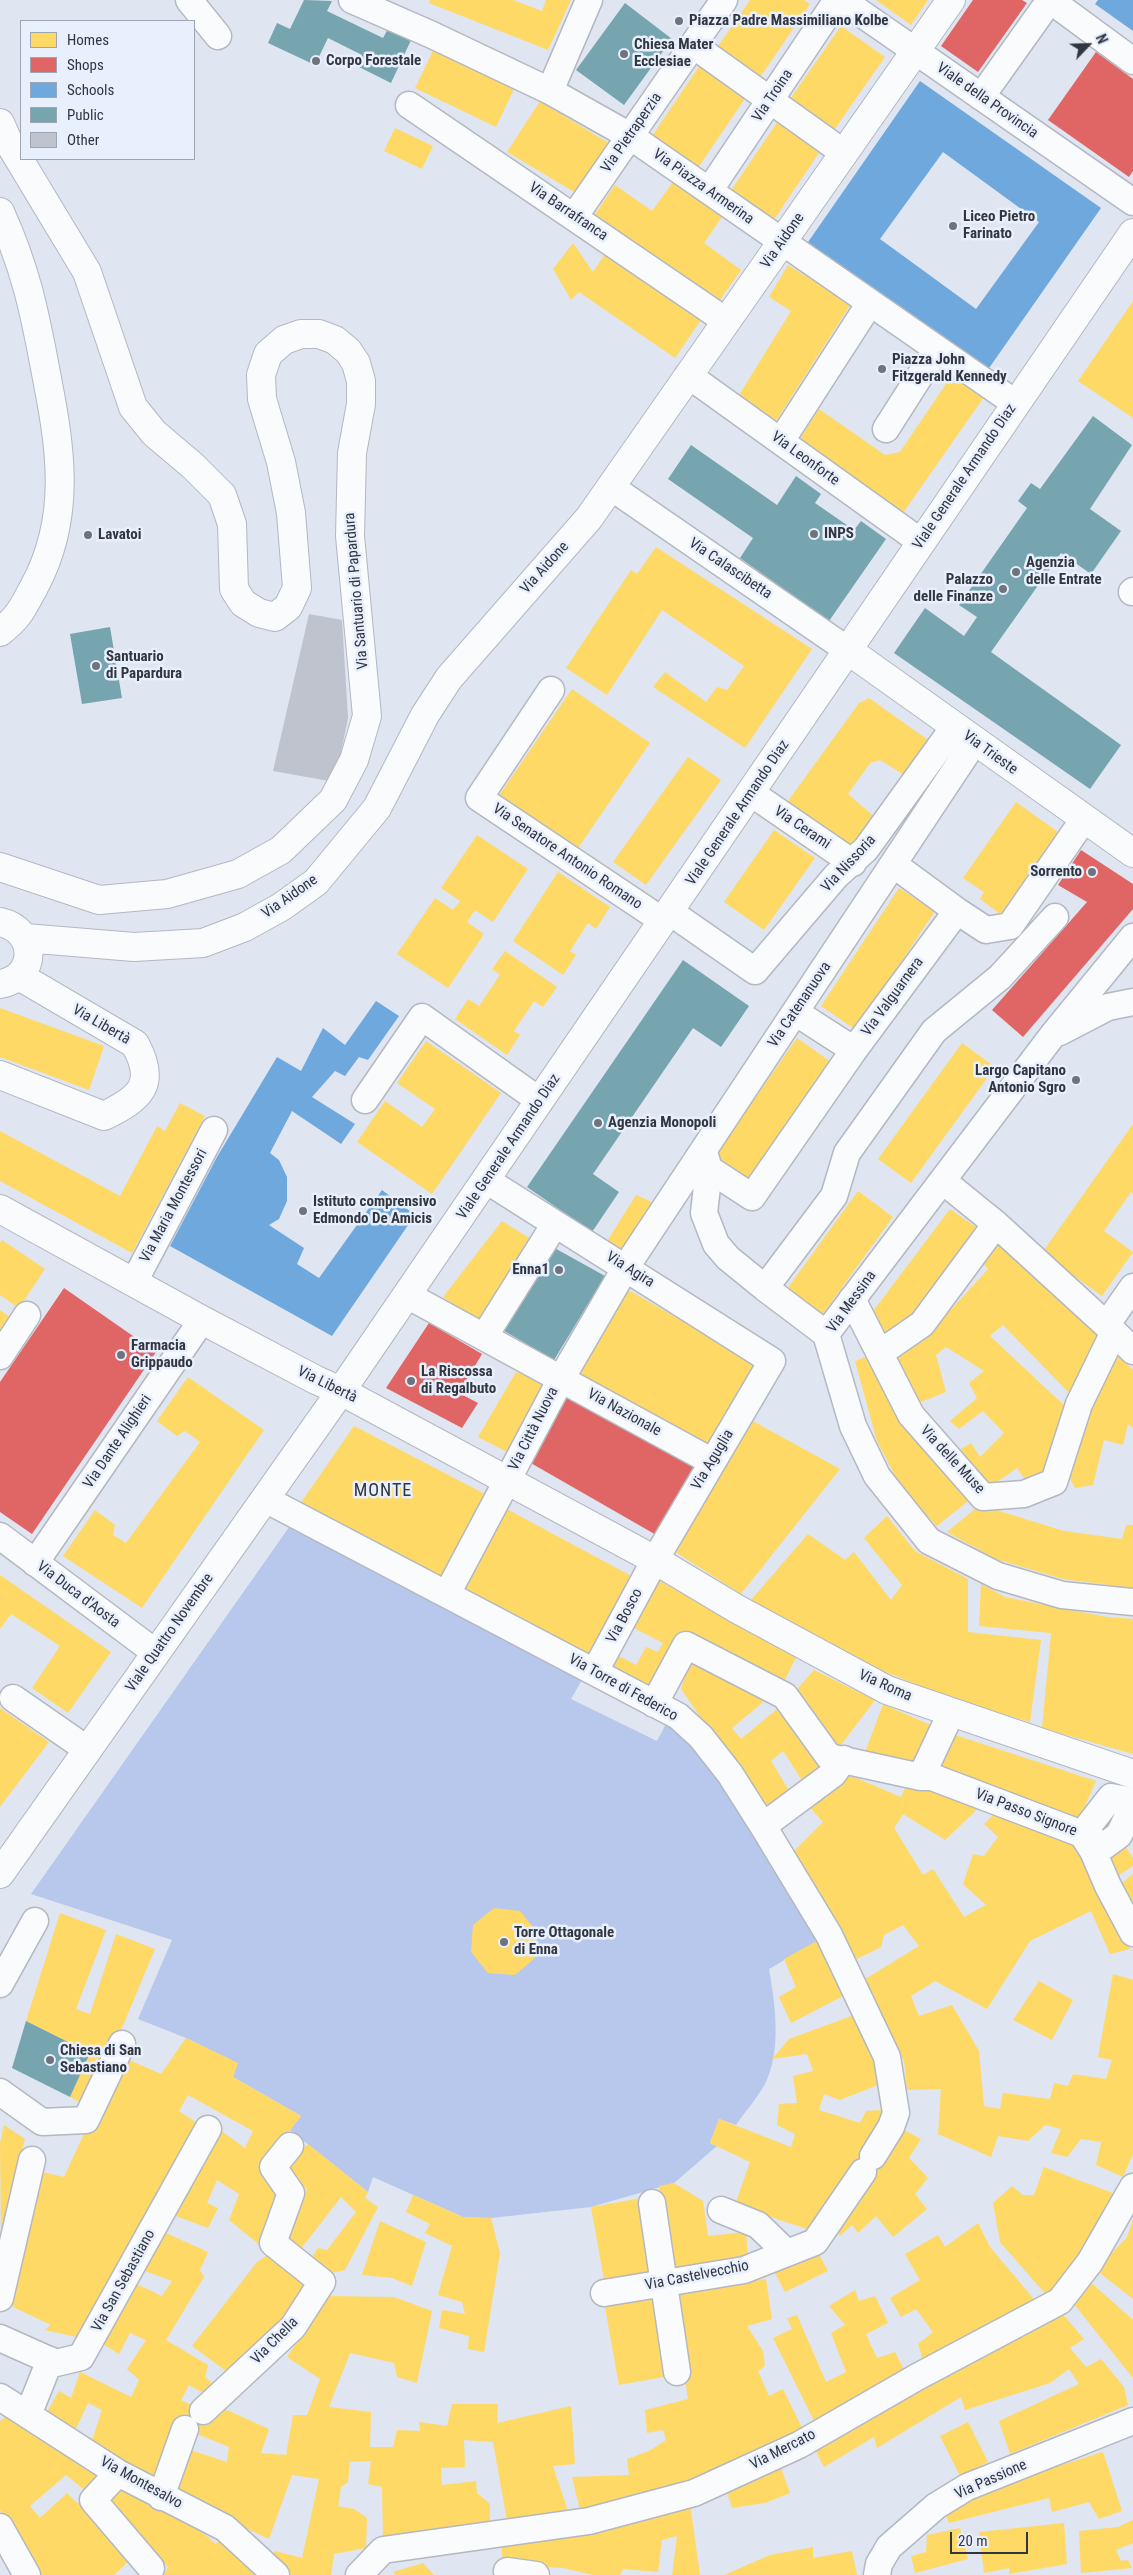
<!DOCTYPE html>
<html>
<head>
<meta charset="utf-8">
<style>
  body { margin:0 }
  #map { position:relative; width:1133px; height:2575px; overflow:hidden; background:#dfe5f1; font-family:"Roboto Condensed",sans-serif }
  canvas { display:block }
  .legend { position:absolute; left:20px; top:20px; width:175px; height:140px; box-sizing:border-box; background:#e8effd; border:1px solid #9fa5b1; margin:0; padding:6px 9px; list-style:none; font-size:15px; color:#32363f }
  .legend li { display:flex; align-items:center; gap:10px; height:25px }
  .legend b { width:25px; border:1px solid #9fa5b1 }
  .north { position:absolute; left:1063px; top:20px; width:50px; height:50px; -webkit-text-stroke:4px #e8effd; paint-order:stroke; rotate:66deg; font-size:14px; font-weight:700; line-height:20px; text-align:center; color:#32363f }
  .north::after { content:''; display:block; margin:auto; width:18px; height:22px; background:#32363f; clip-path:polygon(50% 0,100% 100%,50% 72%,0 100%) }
  .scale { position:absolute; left:950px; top:2532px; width:78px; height:22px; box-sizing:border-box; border:2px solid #32363f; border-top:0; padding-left:6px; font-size:15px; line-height:18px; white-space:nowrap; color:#32363f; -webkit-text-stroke:4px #e8effd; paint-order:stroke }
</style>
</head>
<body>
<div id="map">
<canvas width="1133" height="2575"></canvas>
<ul class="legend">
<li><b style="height:14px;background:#ffd966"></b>Homes</li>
<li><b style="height:14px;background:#e06666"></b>Shops</li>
<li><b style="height:14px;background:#6fa8dc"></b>Schools</li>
<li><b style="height:14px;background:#76a5af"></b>Public</li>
<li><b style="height:14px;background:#bec3cd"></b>Other</li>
</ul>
<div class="north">N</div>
<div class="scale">20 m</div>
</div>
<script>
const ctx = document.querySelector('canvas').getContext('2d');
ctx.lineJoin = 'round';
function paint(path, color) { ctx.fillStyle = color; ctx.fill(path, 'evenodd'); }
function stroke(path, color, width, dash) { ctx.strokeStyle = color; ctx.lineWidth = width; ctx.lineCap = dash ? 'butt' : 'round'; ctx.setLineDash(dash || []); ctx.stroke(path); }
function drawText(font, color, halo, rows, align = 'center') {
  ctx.font = font + ' "Roboto Condensed",sans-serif'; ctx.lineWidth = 5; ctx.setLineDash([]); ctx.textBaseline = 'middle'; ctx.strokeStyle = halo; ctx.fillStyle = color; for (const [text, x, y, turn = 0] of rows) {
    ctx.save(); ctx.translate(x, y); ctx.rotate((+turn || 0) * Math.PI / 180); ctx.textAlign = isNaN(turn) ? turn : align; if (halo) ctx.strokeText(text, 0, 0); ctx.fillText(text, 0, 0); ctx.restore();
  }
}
const green = new Path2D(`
  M292,1523L583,1678L571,1699L657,1741L667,1722L724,1777L817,1941L769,1969C775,2004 782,2050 765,2084C757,2098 745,2112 736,2125L719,2119L710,2143L717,2146L674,2183L591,2207L491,2218L463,2217L373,2177L368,2192L290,2130L301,2116L233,2077L237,2063L186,2038L138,2019L172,1940L31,1894Z`);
const homes = new Path2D(`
  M430,0H513L542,11L546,0H571L548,50L429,3Z
  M750,0H804L810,4L757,82L714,52Z
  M876,0H928L911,25Z
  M841,26L885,57L832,133L788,102Z
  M434,49L515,87L496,127L415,88Z
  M700,65L746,97L696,171L650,139Z
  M540,101L610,144L581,196L507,152Z
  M778,121L821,150L771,224L728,195Z
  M395,128L433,146L422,169L384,151Z
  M673,182L722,217L704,243L741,270L717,304L593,217L615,185L652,211Z
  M573,243L593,272L605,254L701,320L675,358L579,292L571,300L553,269Z
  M788,265L851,304L774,424L736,400L791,311L769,297Z
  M1133,301V418L1078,381Z
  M952,375L984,397L903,513L799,440L819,409L885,455L900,452Z
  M656,547L812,649L745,748L653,687L665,672L706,702L717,687L727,690L744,666L662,610L607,695L566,668L631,570L637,574Z
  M572,689L650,743L576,851L498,797Z
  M869,698L928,740L904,775L880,760L870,763L848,794L877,819L856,849L788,801L859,703Z
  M688,757L721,780L646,885L613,862Z
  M1016,802L1061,834L1003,916L980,899L984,892L963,878Z
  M774,830L815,858L764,930L724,902Z
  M477,835L528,869L493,922L475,910L467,922L484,934L448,988L397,954L435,898L453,910L460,901L441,888Z
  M558,872L610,907L596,929L588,923L570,951L576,955L563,975L513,941Z
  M899,888L935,911L856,1030L821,1006Z
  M505,951L557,987L543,1007L534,1001L514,1031L520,1035L507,1055L455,1019L468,999L479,1006L500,975L492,969Z
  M0,1008L104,1046L89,1090L0,1057Z
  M797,1038L831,1062L750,1180L715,1156Z
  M426,1041L501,1093L432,1194L357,1142L385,1101L422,1127L435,1109L397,1083Z
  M962,1043L995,1067L911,1183L878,1159Z
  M180,1103L205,1116L132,1253L0,1181V1131L120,1196L157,1126L165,1131Z
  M1133,1124V1194L1131,1192L1104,1231L1133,1252L1102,1296L1042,1253Z
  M858,1191L893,1217L822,1315L787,1289Z
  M636,1195L659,1205L626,1256L606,1243Z
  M950,1209L980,1230L913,1322L886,1337L874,1310Z
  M502,1221L534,1241L479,1322L443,1297Z
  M998,1233L1102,1333L1071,1395L1003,1325L990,1336L1069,1410L1048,1469L1027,1482L1017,1468L990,1487L954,1453L971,1443L980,1457L1004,1433L983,1411L959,1429L950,1421L977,1398L969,1383L984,1371L946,1347L936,1355L946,1392L918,1403L894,1351L948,1313L988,1269L978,1256Z
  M2,1240L45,1269L19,1308L0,1295V1243Z
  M625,1288L755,1363L708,1446L577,1375Z
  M0,1310L10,1317L0,1332Z
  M1111,1349L1133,1370V1428L1128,1424L1123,1445L1104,1440L1093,1485L1075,1488L1066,1471Z
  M870,1355L972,1498L937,1526L902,1489L877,1441L855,1361Z
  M516,1372L546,1383L509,1453L478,1437Z
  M188,1377L264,1430L142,1608L63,1556L95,1510L115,1525L113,1535L126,1543L200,1442L185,1431L177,1436L157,1421Z
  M751,1420L840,1469L741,1594L669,1548Z
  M354,1426L485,1494L440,1581L298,1507Z
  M980,1505L1064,1531L1122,1539L1126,1525H1133V1588L1063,1579L996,1559L947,1532Z
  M503,1507L635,1578L591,1659L460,1589Z
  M887,1516L915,1551L968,1579V1632L1041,1640L1030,1722L947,1697L876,1668L787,1626L751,1600L808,1534L845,1560L854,1552L891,1600L902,1585L864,1538Z
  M0,1575L111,1652L68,1713L32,1688L60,1646L11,1614L0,1629Z
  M658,1580L797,1656L781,1687L689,1639L647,1692L608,1670L617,1655L636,1665L646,1647L658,1652L663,1643L632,1627Z
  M981,1584L1005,1597L1107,1617L1133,1619V1754L1042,1728L1051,1633L979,1626Z
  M692,1654L773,1694L732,1728L741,1739L783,1704L828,1770L805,1785L783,1751L771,1761L793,1797L769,1816L681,1689Z
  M814,1670L875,1700L838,1749L792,1695Z
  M883,1704L935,1727L916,1771L864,1755Z
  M0,1708L49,1742L0,1807Z
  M949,1733L1096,1781L1077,1824L935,1769Z
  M842,1772L901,1797L907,1784L930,1791L937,1782L985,1802L945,1840L903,1814L894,1828L923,1875L933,1869L964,1917L986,1905L963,1884L973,1854L984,1856L998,1837L984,1824L997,1811L1070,1833L1091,1866L1130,1949L1110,1954L1091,1911L1030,1941L987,2009L935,1981L911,1996L919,2016L952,2005L979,2051L984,2106L1000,2109L1003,2093L1050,2099L1054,2083L1068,2086L1073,2074L1106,2079L1112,2060L1098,2057L1113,1974L1133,1980V2154L1123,2177L1096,2165L1101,2142L1081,2139L1067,2157L1051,2153L1061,2129L1045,2125L1028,2141L998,2136L991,2157L938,2134L941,2089L907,2090L904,2061L862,1981L919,1946L903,1925L884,1935L881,1947L857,1959L792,1853L823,1822L805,1802L817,1790L826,1799Z
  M1121,1840L1133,1858V1866L1113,1879L1101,1854Z
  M1133,1874V1922L1116,1888Z
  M494,1908L520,1911L537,1932L535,1958L515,1975L488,1973L471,1952L473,1925Z
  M60,1913L106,1930L76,2009L90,2014L116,1934L155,1949L89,2107L70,2097L90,2053L26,2021Z
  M817,1941L845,1995L791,2023L779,1997L796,1987L784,1959Z
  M1039,1981L1073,2000L1052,2040L1013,2020Z
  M854,2015L877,2056L883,2083L840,2100L824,2094L819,2110L860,2123L866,2111L881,2110L882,2099L900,2128L921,2139L909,2158L928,2178L915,2194L927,2209L893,2237L876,2216L858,2233L852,2225L840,2236L836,2231L816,2232L735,2205L750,2162L710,2143L719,2119L791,2147L795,2134L777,2125L779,2104L797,2103L793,2076L813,2071L807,2054L772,2059L789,2039Z
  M186,2038L238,2063L233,2077L301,2116L263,2164L282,2193L262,2247L229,2220L239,2194L217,2180L207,2203L218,2208L208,2228L173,2215L220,2130L245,2148L253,2131L188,2095L179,2111L200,2125L85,2339L45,2330L51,2325L13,2307L10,2291L38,2171L64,2177L120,2056L161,2074Z
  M4,2125L25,2139L1,2232L0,2143Z
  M308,2144L368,2192L365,2198L378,2207L345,2270L332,2273L310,2260L318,2248L327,2250L356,2212L341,2197L297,2254L282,2240L287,2217L307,2189L282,2171Z
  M1044,2167L1118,2195L1064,2286L1049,2298L1000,2242L993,2203L1012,2186L1023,2195H1034Z
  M674,2183L703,2201L708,2236L746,2232L748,2259L673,2272L659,2186Z
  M413,2195L463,2217L491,2218L500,2253L484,2352L468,2349L469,2336L439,2328L442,2310L465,2314L462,2302L438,2295L452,2246L425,2233L430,2224L406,2212Z
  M642,2198L654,2271L604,2280L591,2207Z
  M1133,2220V2299L1096,2270L1127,2237Z
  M380,2221L426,2242L412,2286L392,2278L362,2275Z
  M978,2223L990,2247L1038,2304L923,2360L918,2344L933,2332L916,2309L901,2317L890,2298L920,2280L905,2254L938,2235L945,2247Z
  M166,2233L208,2252L200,2270L204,2277L166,2340L208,2365L205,2377L216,2386L207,2395L189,2385L181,2400L210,2414L216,2405L269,2429L261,2453L286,2455L293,2415H307L320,2379L287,2357L328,2296L394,2297L432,2311L417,2383L397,2377L394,2363L350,2353L329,2407L371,2412L370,2447H393L397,2430L420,2431L419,2422L447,2426L452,2404H498L497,2423L571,2406L575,2464L553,2466L569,2514L507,2521L493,2442L464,2440L465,2467L441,2468L442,2485L476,2481L477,2493L490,2504V2524L383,2542L382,2487L368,2484L371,2461L350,2462L348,2482L341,2487L338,2506L354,2509L367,2518L366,2548L334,2554L331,2575H288L268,2559L275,2551L302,2558L319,2479L292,2475L269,2539L170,2493L190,2450L227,2462L229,2447L180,2427L157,2488L90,2446L102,2410L88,2403L73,2435L44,2417L59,2391L71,2398L80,2372L131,2397L139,2380L127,2369L146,2340L130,2333L119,2354L98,2341L130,2281L162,2296L172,2281L142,2270Z
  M817,2251L828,2271L785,2292L774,2271Z
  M272,2252L312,2286L279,2331L230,2374L192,2346L257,2262Z
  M766,2279L772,2319L747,2326L763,2351L765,2366L758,2371L769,2396L783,2389L803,2430L699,2480L580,2510L572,2477L629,2475L627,2459L649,2451L666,2440L663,2430L647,2433L645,2410L688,2399L672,2294Z
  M1088,2280L1133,2320V2378L1069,2298Z
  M855,2290L859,2301L875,2296L888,2323L866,2334L877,2358L895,2352L905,2372L816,2425L773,2338L792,2329L787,2318L797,2315L826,2382L846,2372L831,2333L845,2325L829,2306Z
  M654,2293L669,2376L619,2385L604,2302Z
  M1061,2312L1084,2339L1070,2348L1086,2367L1101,2359L1124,2387L1128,2405L1010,2454L999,2421L1079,2384L1069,2369L1050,2383L965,2410L961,2397L877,2448L874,2437L824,2467L813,2446Z
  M10,2413L103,2476L88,2493L66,2475L30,2506L40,2518L67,2493L77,2503L88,2504L134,2556L114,2575H39L0,2510V2421Z
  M968,2422L988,2462L960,2476L940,2436Z
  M1103,2452L1122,2511L1099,2519L1089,2502L1052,2512L1049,2498L949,2523L944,2511L1010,2481Z
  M780,2465L790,2493L765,2503L732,2508L726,2489Z
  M120,2480L186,2519L216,2544L224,2536L268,2575H164L168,2567L106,2497Z
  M690,2503L700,2575H672L677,2536L662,2540L658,2572L623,2569L620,2575H593L563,2568L503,2564L501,2544Z
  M1133,2520V2543L1116,2550L1121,2561L1128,2560L1132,2568L1081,2573L1079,2531L1118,2527Z
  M1064,2523L1067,2564L1009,2574V2568L984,2573L979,2532Z
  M960,2528L968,2559L915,2573L911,2556L926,2552L927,2535Z
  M813,2547V2558L852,2551L857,2575H724L770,2555Z
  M423,2563L434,2575H396L393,2572Z`);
const shops = new Path2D(`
  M973,0H1022L1027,3L978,72L941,46Z
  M1096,52L1133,79V171L1129,177L1048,120Z
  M1081,850L1133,884V909L1023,1037L992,1010L1087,902L1058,885Z
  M64,1288L156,1352L32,1534L0,1512V1382Z
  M429,1323L482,1354L459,1393L478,1403L462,1428L386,1388Z
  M565,1396L699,1466L658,1536L529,1462Z`);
const schools = new Path2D(`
  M1098,0H1133V31L1095,4Z
  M920,81L1101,208L987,371L806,245ZM943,152L1039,222L976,309L880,239Z
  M376,1001L399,1016L368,1060L359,1057L345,1076L335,1071L312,1097L355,1124L341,1144L292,1111L270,1153L279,1160L287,1177V1201L279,1219L269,1225L304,1248L297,1264L319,1278L382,1190L415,1215L332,1336L170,1246L217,1157L277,1057L301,1071L323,1028L345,1045Z`);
const public = new Path2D(`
  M304,0L332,1L327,11L383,38L389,27L412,38L391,83L357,66L362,55L328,38L315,65L268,43L277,23L290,29Z
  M625,3L672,39L624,105L576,70Z
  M1093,416L1132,445L1090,509L1121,531L1091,574L1061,553L991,652L1121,745L1090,789L894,653L925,608L964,636L977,617L959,605L1027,508L1018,501L1031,483L1040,489Z
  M691,445L777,505L796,476L821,494L815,503L854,530L861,521L886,539L829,621L740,558L753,538L668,479Z
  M110,627L122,698L82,704L70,634Z
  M683,960L749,1006L721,1047L693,1028L593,1174L619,1192L592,1232L527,1187Z
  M551,1246L605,1276L554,1360L501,1329Z
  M26,2021L90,2053L70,2097L12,2068Z`);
const building = new Path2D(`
  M309,614L342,620L348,718L335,782L273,771Z`);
const street = new Path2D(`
  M189,0L218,36
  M352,0L430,34L550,91L630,136L1015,403
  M842,0L1133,202
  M1050,0L1133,61
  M693,45L844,153
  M550,91L589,0
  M981,97L1050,0
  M409,105L726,321
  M709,191L837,0
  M574,217L724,0
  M688,375L921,542
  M886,429L937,349
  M781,441L870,303
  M611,487L849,651
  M1132,592L1133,591
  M551,690L479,798L663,921
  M751,793L853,863
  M893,864L957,911
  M670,912L755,971L836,876L866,849L954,727
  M1133,937L1052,1036L826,1334L853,1426L877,1476L929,1541L998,1576L1062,1595L1133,1602
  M795,1012L854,1050
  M1060,1032L1108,1007L1133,1002
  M365,1100L422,1017L540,1101
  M705,1155L709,1169L704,1213L716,1244L728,1258L765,1288L826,1334
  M709,1169L752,1197L854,1050L957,911L986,930L1010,926L1084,819
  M486,1180L772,1361L655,1560L595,1671
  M943,1181L996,1224L1114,1332
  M134,1282L214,1130
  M765,1288L834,1196L847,1153L934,1031L1000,977L1055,917
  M407,1295L711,1461
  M852,1299L911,1415L983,1497L1024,1494L1054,1482L1079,1404L1114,1332L1133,1351
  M1107,1324L1133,1287
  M484,1337L555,1224
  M880,1353L922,1324L996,1224
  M0,1356L27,1315
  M265,1499L678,1716L701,1737L730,1774L763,1826L829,1935L887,2057L896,2113L891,2127L873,2156
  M0,1536L156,1653
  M35,1563L202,1320
  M447,1594L561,1379L626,1267L974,742
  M13,1698L88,1750
  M654,1704L686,1645L785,1696L829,1757L921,1777H932L1082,1834L1093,1851L1108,1886L1133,1933
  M921,1777L951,1713
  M1133,1801L1111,1797L1082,1834L1104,1846L1119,1835L1133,1805
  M763,1826L833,1774L844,1759
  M0,1984L35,1921
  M0,2092L42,2122L86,2120L122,2044
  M652,2203L677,2372
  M721,2210L758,2225L787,2253
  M604,2293L744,2270L815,2242L863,2172
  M0,2298L32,2160
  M0,2338L56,2363L81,2357L208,2129
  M0,2397L118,2473L225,2528L276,2575
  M203,2411L293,2327L322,2282L273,2243L291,2193L273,2167L290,2146
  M28,2415L50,2360
  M118,2473L93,2500L151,2568
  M161,2497L185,2429
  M0,2527L27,2575
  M507,2571L536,2575
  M359,2575L383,2550L589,2521L694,2493L799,2445L917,2377L1060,2301L1090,2262L1133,2187
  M877,2575L879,2564L889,2547L936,2506L967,2487L1133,2421`);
const secondary = new Path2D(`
  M0,123L8,141L87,272L133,407L154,433L193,466L222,495L232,524L234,589L243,603L259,613L275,617L288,607L297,588L291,513L281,462L262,399L261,375L268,354L284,340L301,334H319L335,340L348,351L356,363L361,381V404L352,453L350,536L367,716L354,760L333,800L281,850L238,874L167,894L99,900L0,867
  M0,212C25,267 34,309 45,368C60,445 73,515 34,587C22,609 20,616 0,632
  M849,651L1133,853
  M0,922C38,930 38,978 0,984
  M25,938L134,947L203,943L245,927L281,907L316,882L377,808L425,715L449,678L589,518L951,0
  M0,1075L104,1116C141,1098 157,1084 135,1044L19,976
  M0,1209L202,1320L316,1380L341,1391L655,1560L737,1609L887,1690L1133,1774
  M0,1874L341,1391L1133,233`);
const markers = [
  [679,21,5,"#6f737d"],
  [624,54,5,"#6f737d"],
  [316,61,5,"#6f737d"],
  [953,226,5,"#6f737d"],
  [882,369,5,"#6f737d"],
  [814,534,5,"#6f737d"],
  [88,535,5,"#6f737d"],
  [1016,572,5,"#6f737d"],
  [1003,589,5,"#6f737d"],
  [96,666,5,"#6f737d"],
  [1092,872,5,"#6f737d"],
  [1076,1080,5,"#6f737d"],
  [598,1123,5,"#6f737d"],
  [303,1211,5,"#6f737d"],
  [559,1270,5,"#6f737d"],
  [121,1355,5,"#6f737d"],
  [411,1381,5,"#6f737d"],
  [504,1942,5,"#6f737d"],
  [50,2060,5,"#6f737d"]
];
const poiNames = [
  ["Piazza Padre Massimiliano Kolbe",689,21],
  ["Chiesa Mater",634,45],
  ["Ecclesiae",634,62],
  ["Corpo Forestale",326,61],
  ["Liceo Pietro",963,217],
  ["Farinato",963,234],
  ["Piazza John",892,360],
  ["Fitzgerald Kennedy",892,377],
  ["INPS",824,534],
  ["Lavatoi",98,535],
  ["Agenzia",1026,563],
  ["delle Entrate",1026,580],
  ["Palazzo",993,580,"right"],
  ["delle Finanze",993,597,"right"],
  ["Santuario",106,657],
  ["di Papardura",106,674],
  ["Sorrento",1082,872,"right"],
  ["Largo Capitano",1066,1071,"right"],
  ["Antonio Sgro",1066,1088,"right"],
  ["Agenzia Monopoli",608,1123],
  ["Istituto comprensivo",313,1202],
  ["Edmondo De Amicis",313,1219],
  ["Enna1",549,1270,"right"],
  ["Farmacia",131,1346],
  ["Grippaudo",131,1363],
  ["La Riscossa",421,1372],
  ["di Regalbuto",421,1389],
  ["Torre Ottagonale",514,1933],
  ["di Enna",514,1950],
  ["Chiesa di San",60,2051],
  ["Sebastiano",60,2068]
];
const streetNames = [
  ["Via Troina",773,96,-56],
  ["Viale della Provincia",987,101,35],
  ["Via Pietraperzia",632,133,-55],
  ["Via Piazza Armerina",703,187,35],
  ["Via Barrafranca",568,212,34],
  ["Via Aidone",783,241,-55],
  ["Via Leonforte",805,459,36],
  ["Viale Generale Armando Diaz",965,477,-56],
  ["Via Aidone",545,568,-48],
  ["Via Calascibetta",730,569,34],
  ["Via Santuario di Papardura",357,591,-95],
  ["Via Trieste",990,753,36],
  ["Viale Generale Armando Diaz",738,813,-56],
  ["Via Cerami",802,828,34],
  ["Via Senatore Antonio Romano",567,857,34],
  ["Via Nissoria",849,864,-47],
  ["Via Aidone",290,897,-35],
  ["Via Valguarnera",893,997,-54],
  ["Via Catenanuova",800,1005,-56],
  ["Via Libertà",101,1025,30],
  ["Viale Generale Armando Diaz",509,1147,-56],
  ["Via Maria Montessori",174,1206,-62],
  ["Via Agira",630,1270,32],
  ["Via Messina",852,1302,-54],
  ["Via Libertà",327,1385,26],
  ["Via Nazionale",624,1413,29],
  ["Via Città Nuova",534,1429,-63],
  ["Via Dante Alighieri",118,1442,-56],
  ["Via Aguglia",713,1460,-59],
  ["Via delle Muse",952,1460,47],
  ["Via Duca d'Aosta",78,1595,37],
  ["Via Bosco",625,1616,-62],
  ["Viale Quattro Novembre",170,1633,-55],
  ["Via Roma",885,1686,24],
  ["Via Torre di Federico",623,1688,29],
  ["Via Passo Signore",1026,1813,21],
  ["Via Castelvecchio",697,2276,-11],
  ["Via San Sebastiano",124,2281,-61],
  ["Via Chella",275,2341,-45],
  ["Via Mercato",783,2450,-27],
  ["Via Passione",991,2480,-24],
  ["Via Montesalvo",141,2483,29]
];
const quarterNames = [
  ["MONTE",383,1491]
];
paint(green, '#b7c8ec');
paint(homes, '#ffd966');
paint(shops, '#e06666');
paint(schools, '#6fa8dc');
paint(public, '#76a5af');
paint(building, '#bec3cd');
stroke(street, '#b3b8c1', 29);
stroke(secondary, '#b3b8c1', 30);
stroke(street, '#fafbfd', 26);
stroke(secondary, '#fafbfd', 28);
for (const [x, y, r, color] of markers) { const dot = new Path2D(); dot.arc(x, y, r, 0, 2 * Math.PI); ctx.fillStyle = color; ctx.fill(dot); stroke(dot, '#e8effd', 2); }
drawText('bold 15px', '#32363f', '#e8effd', poiNames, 'left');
drawText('15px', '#32363f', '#e8effd', streetNames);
ctx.letterSpacing = '1px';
drawText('18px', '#32363f', '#e8effd', quarterNames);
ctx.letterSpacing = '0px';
</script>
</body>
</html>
